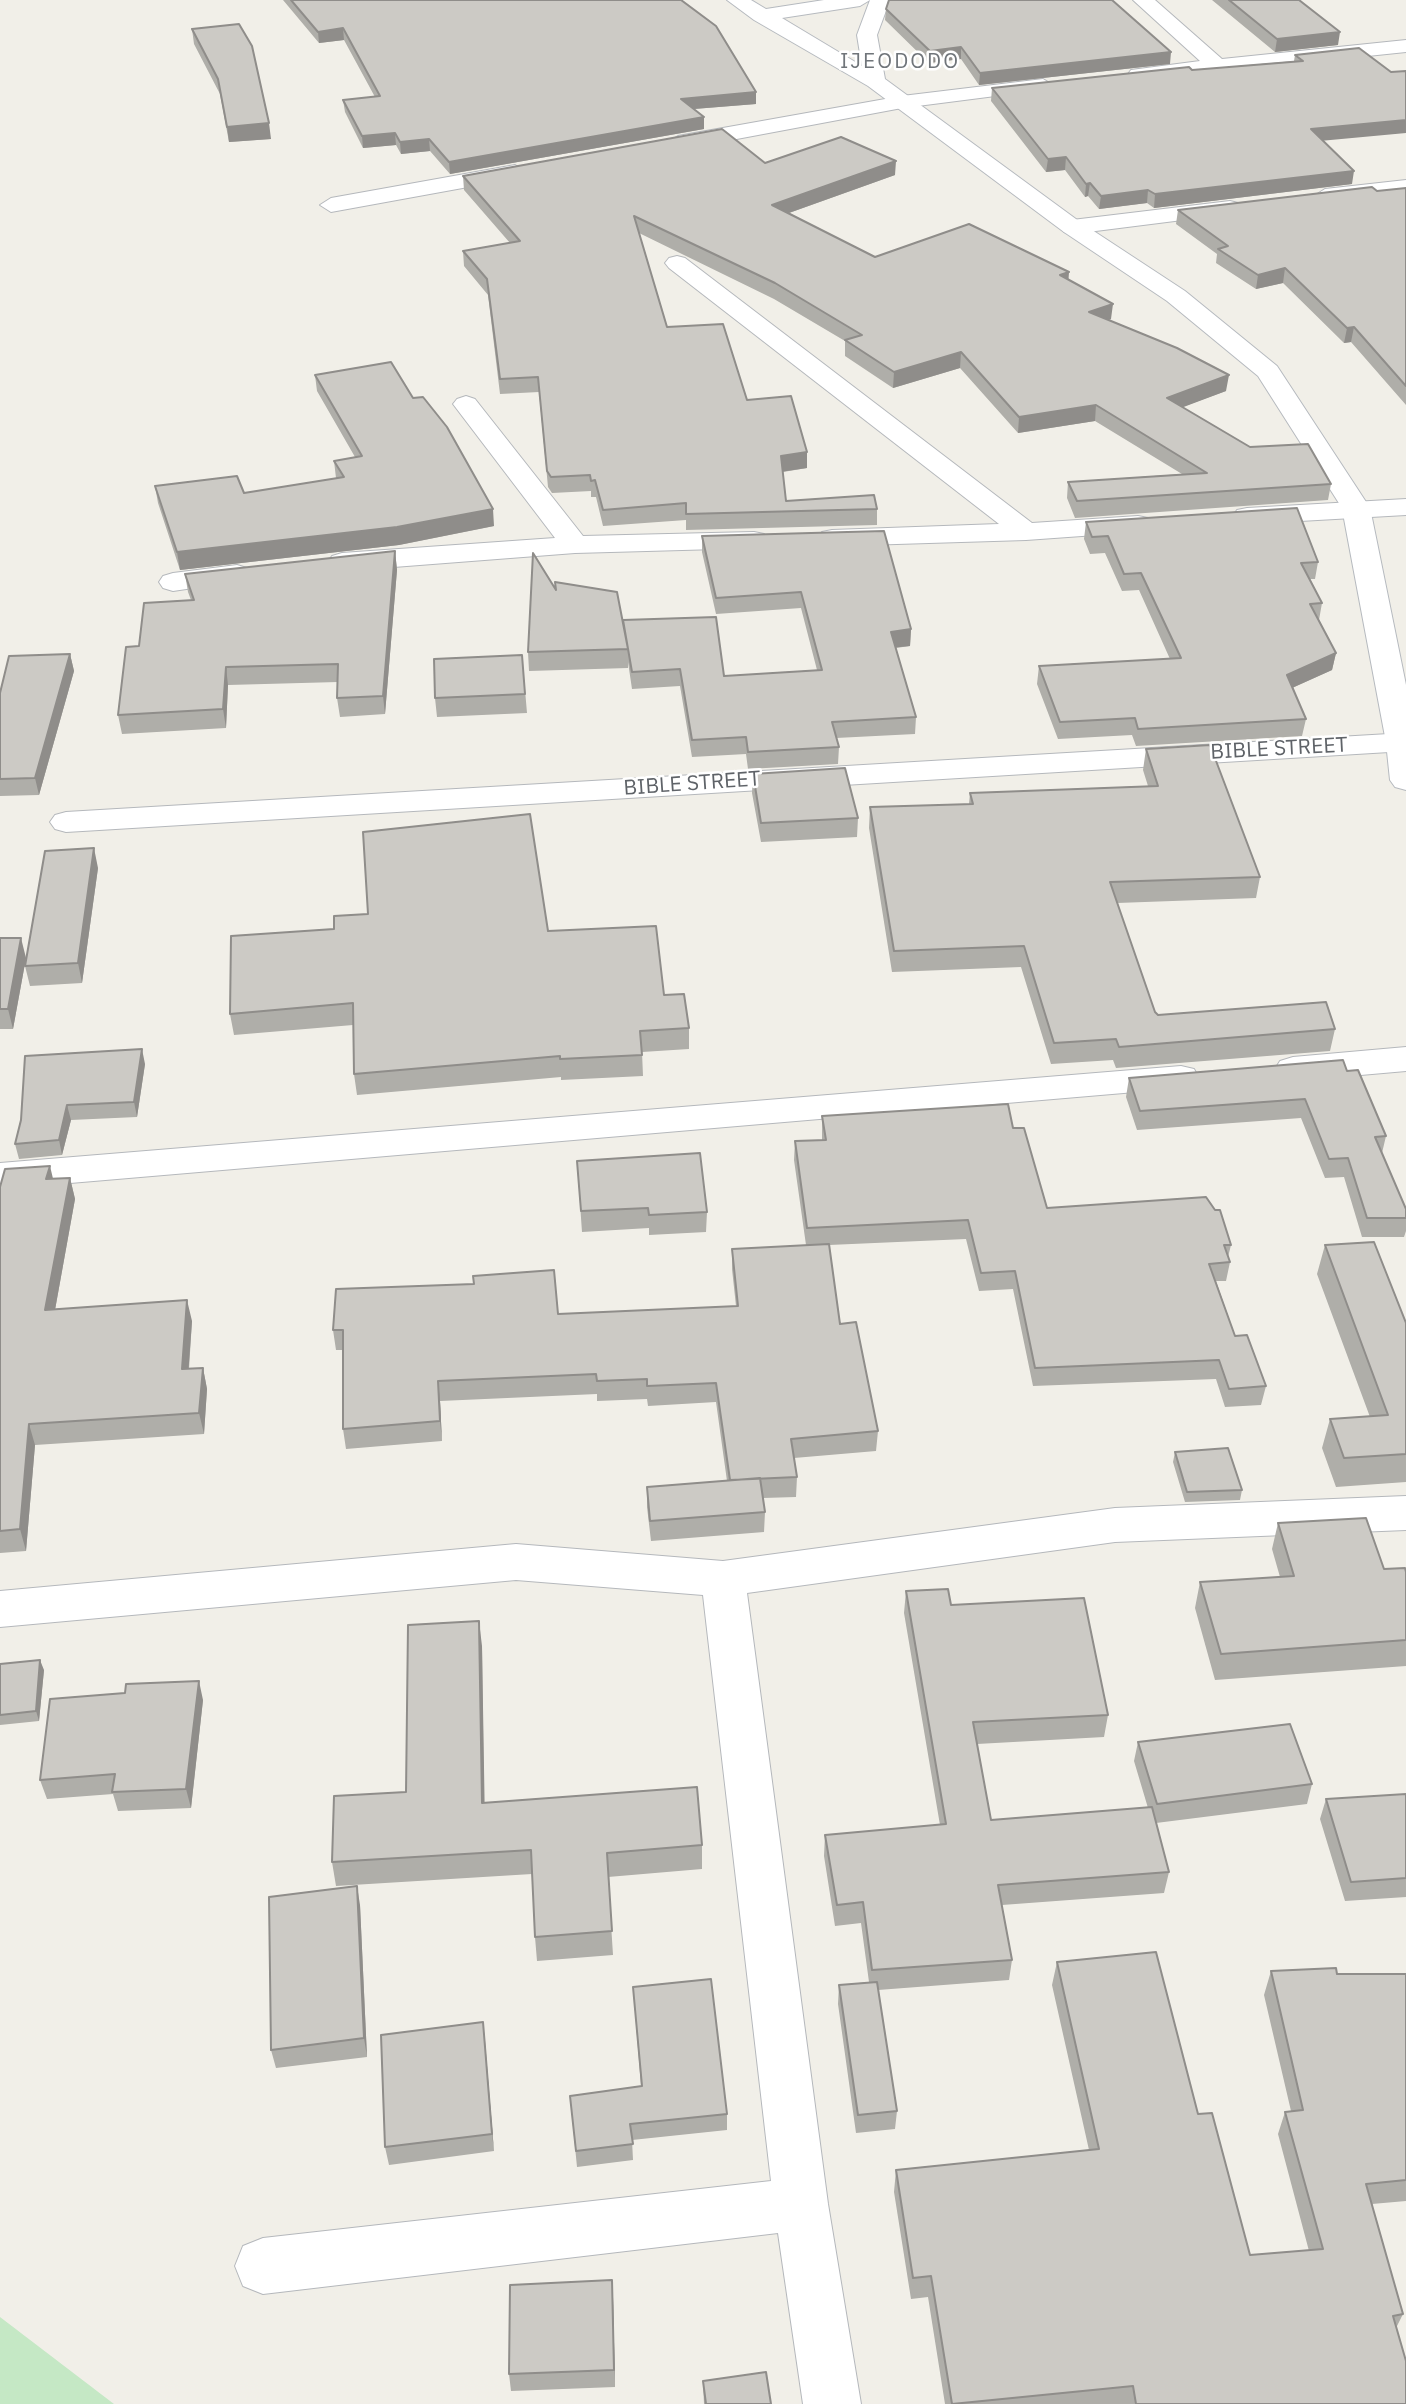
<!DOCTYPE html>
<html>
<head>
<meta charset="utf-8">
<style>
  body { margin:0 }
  canvas { display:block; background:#f1efe8 }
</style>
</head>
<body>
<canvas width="1406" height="2404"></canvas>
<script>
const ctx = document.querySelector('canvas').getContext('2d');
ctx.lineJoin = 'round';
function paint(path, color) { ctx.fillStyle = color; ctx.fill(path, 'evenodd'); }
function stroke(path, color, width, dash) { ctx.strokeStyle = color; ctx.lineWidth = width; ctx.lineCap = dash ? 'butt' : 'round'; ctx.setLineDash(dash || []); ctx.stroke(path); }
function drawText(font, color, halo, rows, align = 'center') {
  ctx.font = font + ' "IBM Plex Sans",sans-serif'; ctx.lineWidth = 5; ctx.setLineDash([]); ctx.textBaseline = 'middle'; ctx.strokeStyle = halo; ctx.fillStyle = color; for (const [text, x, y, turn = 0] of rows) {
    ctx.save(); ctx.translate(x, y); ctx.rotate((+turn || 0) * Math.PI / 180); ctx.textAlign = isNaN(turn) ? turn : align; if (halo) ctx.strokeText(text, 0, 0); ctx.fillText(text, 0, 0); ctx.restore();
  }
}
const green = new Path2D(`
  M0,2317L114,2404H0Z`);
const street = new Path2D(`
  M1133,0H1155L1222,59L1406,40V52L1138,80L1131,78L1128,74L1131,70L1200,61Z
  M1043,79L1053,85L1050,89L902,108L678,150L667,143L678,136L902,96Z
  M515,165L526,172L523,177L331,212L320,205L331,198Z
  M1406,180V194L1325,203L1314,196L1325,189Z
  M1230,201L1238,203L1241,208L1238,213L1072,234L1064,232L1060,227L1064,222L1072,220Z
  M677,256L685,258L1032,523L1138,516L1148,518L1152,524L1148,530L1138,532L1026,540L832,546L822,544L818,538L822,532L832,530L999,524L669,268L665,263L669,258Z
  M466,396L475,399L583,536L754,532L764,534L768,540L764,546L754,548L575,553L342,571L332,568L328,562L332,556L342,553L555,538L453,404L457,399Z
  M1406,499V515L1247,524L1237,522L1233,516L1237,510L1247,508Z
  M237,565L247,568L251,574L247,580L173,591L163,588L159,582L163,576L173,573Z
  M1406,733V751L66,832L55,829L50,822L55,815L66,812Z
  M1406,1047V1071L1293,1081L1280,1077L1275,1069L1280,1061L1293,1057Z
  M1181,1066L1194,1069L1199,1078L1194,1087L0,1189V1163Z
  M1406,1496V1530L1115,1542L747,1593L828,2204L861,2404H803L778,2233L263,2294L243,2286L235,2266L243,2246L263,2238L771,2181L703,1595L516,1580L0,1627V1591L516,1544L723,1561L1115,1508Z`);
const secondary = new Path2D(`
  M727,0H751L766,9L824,0H870L860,6L782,18L862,66L857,35L870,0H890L877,35L885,79L1080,222L1185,291L1277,366L1370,508L1406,685V790L1395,787L1390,780L1386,742L1342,508L1258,376L1167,301L1064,232L868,86L754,20Z`);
const wall = new Path2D(`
  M283,0H681L756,92V104L694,109L704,129L450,174L430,151L401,154L396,145L363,148L345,112L343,100L375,97L344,40L319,43Z
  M1212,0H1299L1338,45L1275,52Z
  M1117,5L1170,64L979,85L961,59L929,63L885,20L886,9Z
  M192,29L271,139L229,142L220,94L194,44Z
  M1359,48L1323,141L1352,184L1154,208L1147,203L1099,209L1088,196L1085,197L1065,170L1046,172L991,101L992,88L1192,70L1294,61L1295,55Z
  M765,163L895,175L789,213L875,257L1069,280L1111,319L1109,320L1226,391L1182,407L1250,447L1331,484L1328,500L1075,518L1067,498L1068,482L1182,474L1095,421L1018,433L960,368L893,388L845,356V341L774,299L639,233L667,327L747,400L807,468L783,472L786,501L877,509V525L686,530V520L603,526L596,497H591V491L552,493L548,487L539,392L500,394L488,295L464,266L463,251L510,243L464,190L463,176Z
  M1406,188V405L1351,342L1344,343L1283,283L1256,289L1216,263L1217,254L1176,224L1178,210Z
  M315,375L494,526L399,545L180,570L158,503L155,486L244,493L336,478L334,461L355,457L317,391Z
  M1086,522L1318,562L1315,579H1310L1322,603L1319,620L1336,653L1332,670L1292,688L1306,719L1302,736L1136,746L1132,735L1058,739L1037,684L1039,666L1170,659L1139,590L1122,591L1105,553L1090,554L1084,539Z
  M702,536L911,629L910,646L896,648L916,717L915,734L836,738L839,747L838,764L748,769L746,754L692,757L680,686L632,689L628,662V668L529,671L528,652L556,589L624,627L724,676L817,670L801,608L716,614L702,552Z
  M395,551L397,570L385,714L340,717L337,698L338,682L228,685L226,728L122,734L118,715L139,646L191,600L188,592L185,574Z
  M70,654L74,671L39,795L0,796V693Z
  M522,655L527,713L437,717L435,698Z
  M1146,749L1260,877L1256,898L1117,903L1155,1012L1158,1015L1335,1029L1330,1051L1116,1068L1113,1060L1051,1064L1021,967L892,972L869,828L870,807L969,804L970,793L1148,786L1143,770Z
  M753,774L858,818L857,837L761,842L752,793Z
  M98,868L82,983L30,986L25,966Z
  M548,931L664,995L689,1028V1049L642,1052L643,1076L561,1080V1077L357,1095L354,1074L353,1025L234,1035L230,1014Z
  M0,938L26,958L13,1029H0Z
  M145,1064L137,1117L71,1120L62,1155L19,1159L15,1144L21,1120Z
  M1347,1071L1386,1136L1382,1153L1406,1209V1231L1404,1237H1362L1344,1177L1325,1178L1301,1118L1137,1130L1126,1097L1129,1078Z
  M822,1116L1013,1128L1047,1208L1231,1245L1228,1257L1230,1262L1226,1281H1216L1235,1336L1266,1386L1261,1405L1225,1407L1216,1379L1033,1386L1013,1289L979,1291L966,1239L829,1245L840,1324L878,1431L876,1451L794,1458L797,1477L796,1497L763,1498L765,1512L764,1532L651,1541L647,1507V1487L727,1481L716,1402L648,1406L647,1399L597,1401V1394L440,1401L442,1441L346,1449L343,1429V1350H336L333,1330L558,1314L736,1306L732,1269V1249L806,1245L794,1160L795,1141L822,1140Z
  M577,1161L707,1212L706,1232L649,1235V1228L582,1232Z
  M53,1178H70L75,1199L55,1310L192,1321L189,1369L203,1368L207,1389L204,1434L35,1445L26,1551L0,1553V1187Z
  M1325,1245L1406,1323V1482L1336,1487L1322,1448L1330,1419L1370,1417L1317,1274Z
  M1175,1452L1242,1490L1240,1500L1185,1502L1173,1462Z
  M1278,1523L1384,1569L1406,1572V1666L1215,1680L1195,1608L1200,1582L1280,1577L1272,1549Z
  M906,1591L951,1605L1108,1715L1104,1737L977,1744L991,1820L1148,1808L1134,1761L1138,1742L1312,1784L1307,1804L1156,1823L1169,1872L1164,1893L1002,1905L1012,1960L1009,1980L878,1990L897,2111L895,2129L856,2133L838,2004L839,1985L869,1982L861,1923L835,1926L824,1856L825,1835L940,1825L904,1613Z
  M482,1646L484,1803L702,1845V1869L608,1877L613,1955L537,1961L535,1937L532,1874L336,1886L332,1862L406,1792Z
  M0,1664L44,1670L39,1721L0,1725Z
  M203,1700L191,1808L118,1811L113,1794L47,1799L40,1780Z
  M1406,1794V1897L1345,1901L1320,1819L1326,1799Z
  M360,1905L367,2057L276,2068L271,2050Z
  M1057,1962L1198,2114L1250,2255L1309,2251L1278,2134L1285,2112L1291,2111L1264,1995L1271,1971L1337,1974H1406V2201L1372,2204L1403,2314L1396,2328L1406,2404H945L928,2297L911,2299L894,2192L896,2170L1089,2150L1052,1985Z
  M633,1987L727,2114V2130L632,2140L633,2160L577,2167L570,2096L641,2086Z
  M483,2022L494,2151L389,2165L385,2147Z
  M613,2297L615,2387L511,2391L509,2374Z
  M703,2381L771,2404H704Z`);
const shadedWall = new Path2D(`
  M343,28L344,40L319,43L318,32Z
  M1340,32L1338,45L1275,52L1277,39Z
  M961,47V59L929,63L930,51Z
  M1171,52L1170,64L979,85L980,73Z
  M756,92V104L681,110V99Z
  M704,117V129L450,174L449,162Z
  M1406,120V133L1309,142L1311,129Z
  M269,123L271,139L229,142L227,127Z
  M395,133L396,145L363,148L362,136Z
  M429,139L430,151L401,154L400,142Z
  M1066,157L1065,170L1046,172L1048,159Z
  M896,161L895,175L772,219V205Z
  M1354,171L1352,184L1154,208L1155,194Z
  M1090,183L1088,196L1085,197L1086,184Z
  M1148,190L1147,203L1099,209L1101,196Z
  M1285,268L1283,283L1256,289L1258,275Z
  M1069,272L1068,287L1060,275Z
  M1113,304L1111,319L1087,327L1089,312Z
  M1354,327L1351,342L1344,343L1347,328Z
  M961,352L960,368L893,388L894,372Z
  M1229,375L1226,391L1165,414L1167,398Z
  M1096,405L1095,421L1018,433L1019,417Z
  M807,452V468L780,472L781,456Z
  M493,509L494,526L399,545L180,570L177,552Z
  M395,551L397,570L385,714L383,696Z
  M911,629L910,646L890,648L891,632Z
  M1336,653L1332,670L1283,692L1287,675Z
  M70,654L74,671L39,795L35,778Z
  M226,667L228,685L226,728L223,709Z
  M94,848L98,868L82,983L78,963Z
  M21,938L26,958L13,1029L8,1009Z
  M142,1049L145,1064L137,1117L134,1102Z
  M67,1105L71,1120L62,1155L59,1140Z
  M50,1166L55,1187L46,1179Z
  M70,1178L75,1199L51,1332L45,1310Z
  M187,1300L192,1321L187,1390L182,1369Z
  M203,1368L207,1389L204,1434L199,1413Z
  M438,1381L440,1401L442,1441L440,1421Z
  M29,1424L35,1445L26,1551L20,1529Z
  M479,1621L482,1646L485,1828L482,1803Z
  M40,1660L44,1670L39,1721L36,1711Z
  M199,1681L203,1700L191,1808L186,1789Z
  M357,1886L360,1905L367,2057L364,2038Z
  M483,2022L485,2041L494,2151L492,2134Z
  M612,2280L613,2297L615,2387L614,2370Z`);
const building = new Path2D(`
  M291,0H681L716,26L756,92L681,99L704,117L449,162L429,139L400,142L395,133L362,136L343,100L380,96L343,28L318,32Z
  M889,0H1112L1171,52L980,73L961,47L930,51L886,9Z
  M1229,0H1299L1340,32L1277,39Z
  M239,24L252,46L269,123L227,127L218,79L192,29Z
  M1359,48L1391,72L1406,71V120L1311,129L1354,171L1155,194L1148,190L1101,196L1090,183L1086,184L1066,157L1048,159L992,88L1189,67L1192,70L1303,61L1295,55Z
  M722,129L765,163L841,137L896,161L772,205L875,257L969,224L1069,272L1060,275L1113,304L1089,312L1177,348L1229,375L1167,398L1250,447L1308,444L1331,484L1077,501L1068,482L1207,473L1096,405L1019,417L961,352L894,372L845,340L862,335L775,283L634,216L667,327L723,324L747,400L791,396L807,452L781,456L786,501L874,495L877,509L686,514V503L603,510L595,480L591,481L590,475L551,477L547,471L538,377L500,379L487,279L463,251L520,241L463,176Z
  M1372,187L1377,191L1406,188V386L1354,327L1347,328L1285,268L1258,275L1218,249L1228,246L1178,210Z
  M391,362L413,398L423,397L447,427L493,509L397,527L177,552L155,486L237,476L244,493L344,477L334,461L362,456L315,375Z
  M1297,508L1318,562L1301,563L1322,603L1310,604L1336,653L1287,675L1306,719L1138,729L1135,718L1060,722L1039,666L1181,658L1141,573L1124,574L1108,536L1092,537L1086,522Z
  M884,531L911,629L891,632L916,717L832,722L839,747L748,752L746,737L692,740L680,669L632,672L623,620L716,617L724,676L822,670L801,592L716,598L702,536Z
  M395,551L383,696L337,698L338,664L226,667L223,709L118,715L126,647L139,646L144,603L194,600L185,574Z
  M533,553L556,590L555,582L617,592L628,649L528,652Z
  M70,654L35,778L0,779V693L9,656Z
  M522,655L525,694L435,698L434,659Z
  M1210,745L1260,877L1110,882L1155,1012L1158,1015L1326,1002L1335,1029L1119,1047L1116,1039L1054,1043L1024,946L894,951L870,807L973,804L970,793L1158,786L1146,749Z
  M845,768L858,818L761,823L753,774Z
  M530,814L548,931L656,926L664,995L684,994L689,1028L640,1031L642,1055L560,1059V1056L354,1074L353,1003L230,1014L231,936L334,929V916L368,914L363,832Z
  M94,848L78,963L25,966L45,851Z
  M0,938H21L8,1009H0Z
  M142,1049L134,1102L67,1105L59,1140L15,1144L21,1120L25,1056Z
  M1343,1060L1347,1071L1358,1070L1386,1136L1375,1137L1406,1209V1218H1367L1348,1158L1329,1159L1305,1099L1140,1111L1129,1078Z
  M1008,1104L1013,1128H1024L1047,1208L1206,1197L1215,1210H1220L1231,1245H1224L1230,1262L1209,1264L1235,1336L1247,1335L1266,1386L1229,1389L1219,1360L1035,1368L1015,1271L981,1273L968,1220L807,1228L795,1141L826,1140L822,1116Z
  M700,1153L707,1212L649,1215L648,1208L581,1211L577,1161Z
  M50,1166L46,1179L70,1178L45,1310L187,1300L182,1369L203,1368L199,1413L29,1424L20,1529L0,1531V1187L5,1169Z
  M1374,1242L1406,1323V1454L1344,1458L1330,1419L1388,1415L1325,1245Z
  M829,1244L840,1324L856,1322L878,1431L791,1439L797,1477L730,1480L716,1383L647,1386V1379L597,1381L596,1374L438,1381L440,1421L343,1429V1330H333L336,1289L474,1284L473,1276L554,1270L558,1314L738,1306L732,1249Z
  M1228,1448L1242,1490L1187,1492L1175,1452Z
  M760,1478L765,1512L650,1521L647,1487Z
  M1366,1518L1384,1569L1405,1568L1406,1572V1640L1221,1654L1200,1582L1294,1576L1278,1523Z
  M948,1589L951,1605L1084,1598L1108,1715L973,1722L991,1820L1152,1807L1169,1872L998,1885L1012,1960L872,1970L863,1902L837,1905L825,1835L946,1824L906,1591Z
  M479,1621L482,1803L697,1787L702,1845L607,1853L612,1931L535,1937L531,1850L332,1862L334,1796L406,1792L408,1625Z
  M40,1660L36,1711L0,1715V1664Z
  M199,1681L186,1789L112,1792L115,1774L40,1780L50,1699L125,1693L126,1684Z
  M1290,1724L1312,1784L1157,1804L1138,1742Z
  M1406,1794V1878L1351,1882L1326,1799Z
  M357,1886L364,2038L271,2050L269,1897Z
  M1156,1952L1198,2114L1212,2113L1250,2255L1323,2249L1285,2112L1303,2110L1271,1971L1336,1968L1337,1974H1406V2180L1366,2184L1403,2314L1393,2316L1406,2361V2404H1136L1133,2386L952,2404L931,2276L913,2278L896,2170L1099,2149L1057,1962Z
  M711,1979L727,2114L630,2124L633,2144L576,2151L570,2096L642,2086L633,1987Z
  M877,1982L897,2111L858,2115L839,1985Z
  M483,2022L492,2134L385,2147L381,2035Z
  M612,2280L614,2370L509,2374L510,2285Z
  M766,2372L771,2404H706L703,2381Z`);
const farQuarternames = [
  ["IJEODODO",900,62]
];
const streetNames = [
  ["BIBLE STREET",1279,749,-3],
  ["BIBLE STREET",692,784,-4]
];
paint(green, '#c5e8c5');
stroke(street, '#b5b8bc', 2);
stroke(secondary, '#b6babf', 2);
paint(street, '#fff');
paint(secondary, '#fff');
paint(wall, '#afaea9');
paint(shadedWall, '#8f8d8a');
paint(building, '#cccac5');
stroke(building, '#8f8d8a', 2);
ctx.letterSpacing = '2px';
drawText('21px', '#70757a', '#fff', farQuarternames);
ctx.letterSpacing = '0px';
drawText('21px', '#5f6368', '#fff', streetNames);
</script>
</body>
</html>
